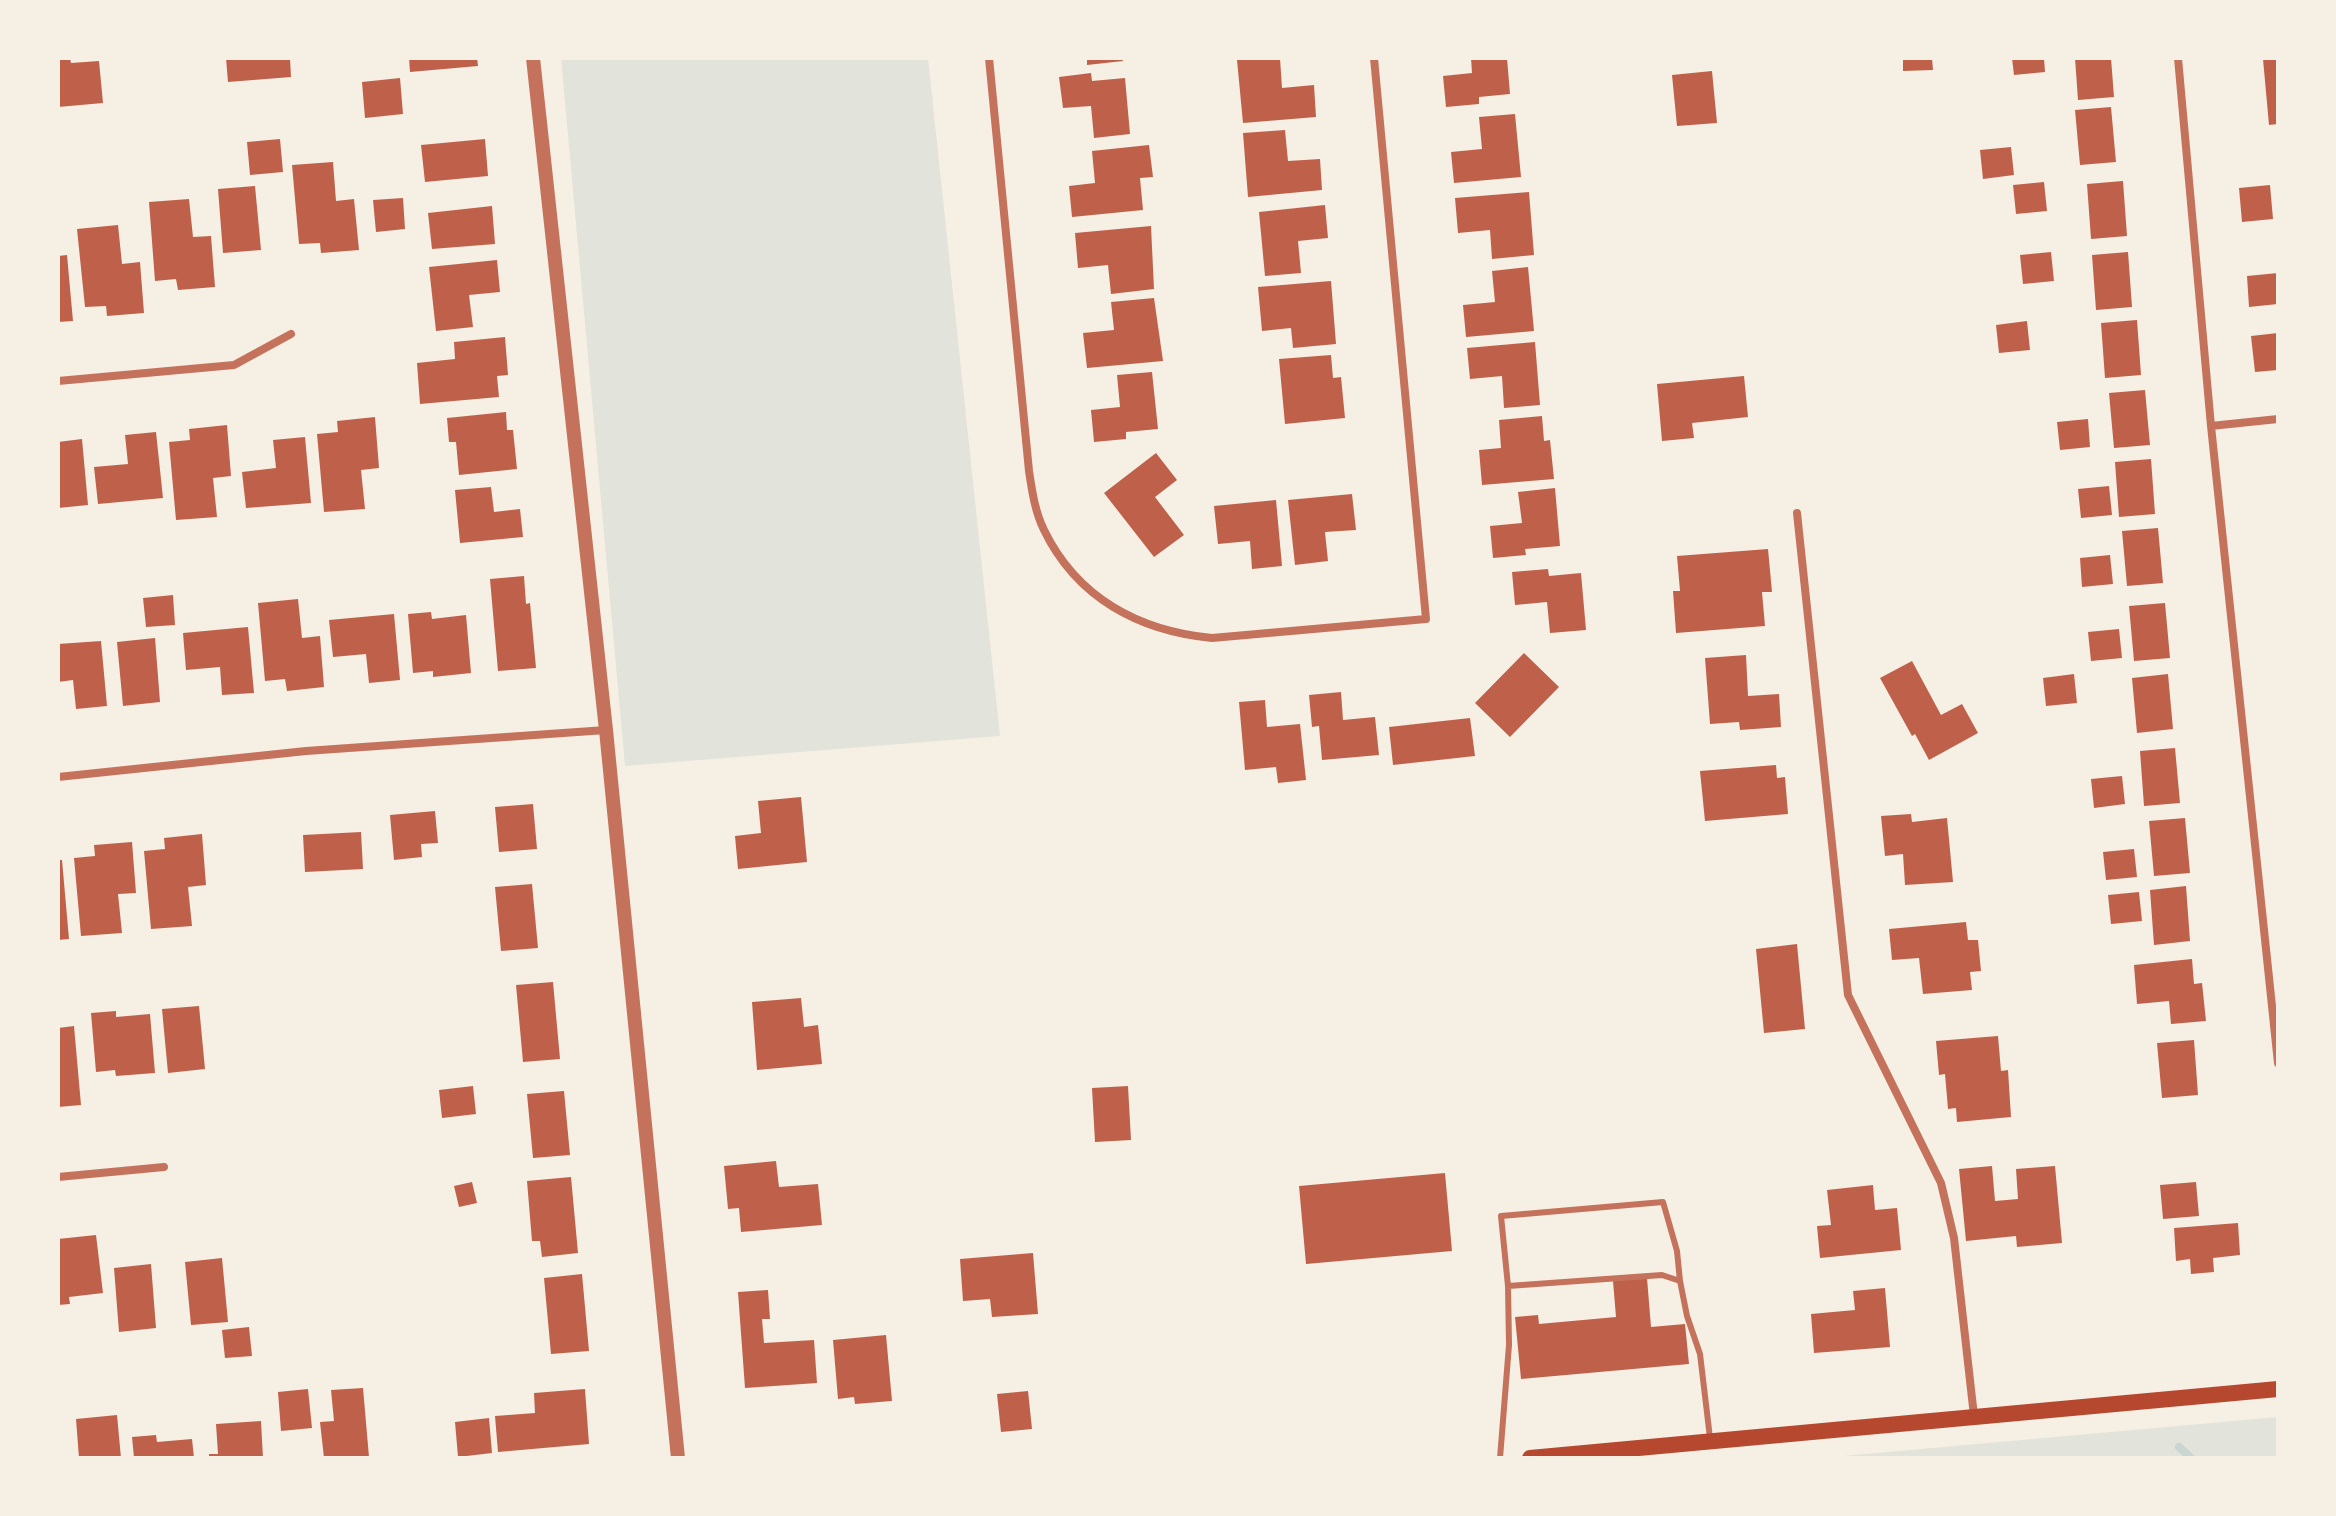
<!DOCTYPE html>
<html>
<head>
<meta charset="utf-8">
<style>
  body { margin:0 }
  #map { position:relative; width:2336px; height:1516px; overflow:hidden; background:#f6efe4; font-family:"Fira Sans",sans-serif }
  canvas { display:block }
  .frame { position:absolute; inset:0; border:60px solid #f6efe4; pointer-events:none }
</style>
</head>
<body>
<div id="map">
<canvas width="2336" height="1516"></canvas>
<div class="frame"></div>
</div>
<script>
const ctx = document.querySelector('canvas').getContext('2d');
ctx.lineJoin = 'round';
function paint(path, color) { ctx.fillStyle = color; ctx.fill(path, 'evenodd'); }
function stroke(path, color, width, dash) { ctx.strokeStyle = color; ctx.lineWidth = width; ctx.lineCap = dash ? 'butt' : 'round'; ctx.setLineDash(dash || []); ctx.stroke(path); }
const green = new Path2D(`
  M561,58H928L1000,736L625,766Z
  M2278,1417V1458H1821Z`);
const stream = new Path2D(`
  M2179,1447L2191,1458`);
const building = new Path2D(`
  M58,58H70L71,63L99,61L103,103L58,107Z
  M226,58H290L291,77L228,82Z
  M409,58H477L478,66L410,72Z
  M1087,58H1122L1123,61L1087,65Z
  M1280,58L1282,88L1314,85L1316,117L1243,123L1237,60Z
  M1471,58H1507L1510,94L1479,97V104L1446,107L1443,76L1472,73Z
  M1903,58H1932L1933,70L1903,71Z
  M2012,58H2044L2045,72L2014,75Z
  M2075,58H2111L2114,97L2078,100Z
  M2278,58V124L2269,125L2263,59Z
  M1712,71L1717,123L1677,126L1672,75Z
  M1091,73L1092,81L1125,78L1130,134L1094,138L1091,106L1063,108L1059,77Z
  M400,78L403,114L365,118L362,82Z
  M2111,107L2116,162L2080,165L2075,110Z
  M1515,114L1521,177L1454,183L1451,152L1482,149L1479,117Z
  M1285,130L1288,161L1320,159L1322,190L1248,197L1243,133Z
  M280,139L283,172L250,175L247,142Z
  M485,139L488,176L425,182L421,145Z
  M1149,145L1153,177L1140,178L1143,210L1072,217L1069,186L1095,183L1092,151Z
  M2011,147L2014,175L1983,179L1980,150Z
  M333,162L336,201L354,199L359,250L321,253L320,243L299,244L292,165Z
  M2123,181L2127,236L2091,239L2087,184Z
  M2044,182L2047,211L2016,214L2013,185Z
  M2270,185L2273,219L2242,222L2239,188Z
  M255,186L261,250L223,253L218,189Z
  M1529,192L1534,255L1492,259L1490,230L1458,233L1455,198Z
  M403,198L405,229L376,232L373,200Z
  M189,199L193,237L211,236L215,287L178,290L176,279L155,281L149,202Z
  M1325,205L1328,238L1298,241L1301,273L1265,276L1259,212Z
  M492,206L495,244L432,249L428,213Z
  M118,225L122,264L140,262L144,313L107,316L106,306L85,307L77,229Z
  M1151,226L1154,289L1111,294L1108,265L1078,268L1075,233Z
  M2051,252L2054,281L2023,284L2020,255Z
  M2128,252L2132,307L2096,310L2092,255Z
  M67,255L73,321L58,322V256Z
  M497,260L500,292L469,295L473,327L436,331L429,267Z
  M1528,267L1534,331L1466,337L1463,305L1495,302L1492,271Z
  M2278,273V304L2249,307L2247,276Z
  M1331,281L1336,344L1293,348L1291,328L1262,331L1258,287Z
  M1154,298L1163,361L1087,368L1083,333L1114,330L1111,302Z
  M2137,320L2141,375L2105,378L2101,323Z
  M2027,321L2030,350L1999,353L1996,325Z
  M2278,333V370L2255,372L2251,336Z
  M505,337L508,375L497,376L499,397L420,404L417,363L455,359L454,342Z
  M1535,342L1540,405L1504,408L1502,376L1470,379L1467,348Z
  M1331,355L1333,378L1341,377L1345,418L1285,424L1279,359Z
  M1152,372L1158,429L1126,432V439L1094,442L1091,410L1120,407L1117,375Z
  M1744,376L1748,417L1692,423L1694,438L1662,441L1657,384Z
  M2145,390L2150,445L2114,448L2109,393Z
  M506,412L507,430H513L517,469L459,475L456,442H449L447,418Z
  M1542,416L1544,441L1550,440L1554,479L1482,485L1479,450L1501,448L1499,420Z
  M375,417L379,468L361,470L365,509L324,512L317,434L338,432L337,421Z
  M2088,419L2090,447L2060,450L2057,422Z
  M227,425L231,476L213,478L217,517L176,520L169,442L190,440L189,429Z
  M156,432L163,498L98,504L94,467L128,464L125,435Z
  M305,437L311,503L246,508L242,472L276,468L273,440Z
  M82,439L88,505L58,508V442Z
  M1156,453L1177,480L1155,497L1184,535L1154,557L1104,493Z
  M2151,459L2155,514L2119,517L2115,462Z
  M2109,486L2112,515L2081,518L2078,489Z
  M491,487L494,512L520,509L523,537L460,543L455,490Z
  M1555,488L1560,546L1525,549L1526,555L1493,558L1490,526L1522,523L1518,492Z
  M1352,494L1356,530L1325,532L1328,561L1295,565L1288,500Z
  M1276,500L1282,566L1252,569L1250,541L1218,544L1214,506Z
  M2158,528L2163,583L2127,586L2122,531Z
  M1768,549L1772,592H1762L1765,626L1676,633L1673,591H1680L1677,556Z
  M2110,555L2113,584L2082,587L2080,558Z
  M1548,569L1549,576L1581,573L1586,630L1550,633L1547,602L1515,605L1512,572Z
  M524,576L526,604L530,603L536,668L498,671L490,579Z
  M173,595L175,625L146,627L143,598Z
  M298,599L302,638L320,636L324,687L287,691L285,679L265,681L258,603Z
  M2165,603L2170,658L2134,661L2129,606Z
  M431,612L432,619L466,615L471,673L433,677V671L413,673L408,614Z
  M394,614L400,680L369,683L366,654L333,657L329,620Z
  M248,627L254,693L222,695L220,667L186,670L183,633Z
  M2119,629L2122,658L2091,661L2088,632Z
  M155,638L160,702L123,706L117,642Z
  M101,641L107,706L76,709L73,680L58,682V644Z
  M1524,653L1559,687L1510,737L1475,703Z
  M1746,655L1748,696L1779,694L1781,727L1740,730L1739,722L1710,724L1705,658Z
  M1912,661L1941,715L1962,704L1978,733L1929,760L1915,734L1912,736L1880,678Z
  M2074,674L2077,703L2046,706L2043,678Z
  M2168,674L2173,729L2137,733L2132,678Z
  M1341,692L1343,720L1375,717L1379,755L1322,760L1319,726L1312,727L1309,695Z
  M1265,700L1267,727L1300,724L1306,780L1278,783L1276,767L1245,770L1239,702Z
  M1470,718L1475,756L1393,765L1389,727Z
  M2175,748L2180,803L2144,806L2140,751Z
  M1776,765L1777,778L1785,777L1788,814L1705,821L1700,771Z
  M2122,776L2125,804L2094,808L2091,779Z
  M801,797L807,862L738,869L735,836L761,833L758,801Z
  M533,804L537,849L499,852L495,807Z
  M435,811L438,843L421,844L422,857L394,860L390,815Z
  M1911,814L1912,822L1947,818L1953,882L1905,885L1903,854L1885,856L1881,816Z
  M2185,818L2190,873L2154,876L2149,821Z
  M361,832L363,869L305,872L303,835Z
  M202,834L206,885L188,887L192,926L151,929L144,851L165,849L164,838Z
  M132,842L136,893L118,894L122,933L81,936L74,858L95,856L94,845Z
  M2134,849L2137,877L2106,880L2103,852Z
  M58,860H62L69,939L58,940Z
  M532,884L538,948L501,951L495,887Z
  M2186,886L2190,941L2154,945L2150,890Z
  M2139,892L2142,921L2111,924L2108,895Z
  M1966,922L1968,940H1978L1981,971L1970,972L1972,990L1923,994L1919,958L1892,960L1889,929Z
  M1797,944L1805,1029L1764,1033L1756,949Z
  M2192,959L2194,984L2202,983L2206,1021L2171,1024L2169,1001L2137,1004L2134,965Z
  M553,982L560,1059L523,1062L516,985Z
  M801,998L804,1027L818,1025L822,1064L757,1070L752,1002Z
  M199,1006L205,1069L168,1073L162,1009Z
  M116,1011V1017L150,1014L155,1073L116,1076L115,1070L96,1072L91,1013Z
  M74,1026L81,1105L58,1107V1028Z
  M1998,1036L2001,1071L2008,1070L2011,1117L1957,1122L1956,1108L1948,1109L1945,1074L1939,1075L1936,1041Z
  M2194,1040L2198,1095L2162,1098L2157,1043Z
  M473,1086L476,1114L442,1118L439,1090Z
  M1128,1086L1131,1140L1095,1142L1092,1088Z
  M564,1091L570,1155L533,1158L527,1094Z
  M776,1161L779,1187L818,1184L822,1225L741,1232L739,1208L728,1209L724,1166Z
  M1992,1166L1995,1201L2018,1199L2016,1169L2055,1166L2062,1243L2017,1247L2016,1236L1966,1241L1959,1169Z
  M1445,1173L1452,1251L1306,1264L1299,1186Z
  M571,1177L578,1253L542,1257L540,1241H532L527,1181Z
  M472,1182L477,1203L459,1207L454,1186Z
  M2196,1182L2199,1216L2163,1219L2160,1185Z
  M1873,1185L1875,1210L1897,1208L1901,1250L1820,1258L1817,1226L1831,1225L1827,1190Z
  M2238,1223L2240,1255L2213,1258L2214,1272L2191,1274L2190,1259L2176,1261L2174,1228Z
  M96,1235L103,1293L69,1297L70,1304L58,1305V1239Z
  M1033,1253L1038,1314L992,1317L990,1299L963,1301L960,1259Z
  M222,1258L228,1322L191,1325L185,1262Z
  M151,1264L156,1328L119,1332L114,1268Z
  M582,1274L589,1351L551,1354L544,1278Z
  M1647,1278L1651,1327L1685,1324L1689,1364L1521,1379L1515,1317L1538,1315L1539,1324L1616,1317L1613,1281Z
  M1885,1288L1890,1347L1814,1353L1811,1314L1855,1310L1853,1291Z
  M768,1290L770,1319H762L764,1343L814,1340L817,1383L745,1388L738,1292Z
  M249,1327L252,1356L225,1358L222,1330Z
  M886,1335L892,1401L855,1404L854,1397L838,1399L833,1340Z
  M363,1388L369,1457L324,1458L320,1422L334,1421L331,1390Z
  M308,1389L312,1428L281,1431L278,1392Z
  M585,1389L589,1444L498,1452L495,1416L535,1413L534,1393Z
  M1028,1391L1032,1429L1001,1432L997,1394Z
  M117,1415L121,1458H79L76,1419Z
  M489,1418L492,1453L458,1457L455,1422Z
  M261,1421L263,1458H209V1454H218L216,1424Z
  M156,1435L157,1442L192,1439L194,1458H134L132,1437Z`);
const service = new Path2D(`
  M1508,1286L1501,1216L1663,1202L1677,1251L1680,1281
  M1500,1458L1509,1345L1508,1286L1662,1275L1680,1281L1687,1316L1700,1354L1710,1438`);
const minor = new Path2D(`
  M989,58L1029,471C1032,491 1035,512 1044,530C1077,598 1139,631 1212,638L1426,619L1374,58
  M2178,58L2211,426L2278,1063
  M58,381L234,365L291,334
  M2211,426L2278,419
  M1797,513L1848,995L1941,1183L1954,1238L1974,1416
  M58,777L306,751L606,730
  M58,1177L164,1167`);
const tertiary = new Path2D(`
  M533,58L606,730L678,1458`);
const secondary = new Path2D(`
  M1530,1458L2278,1389`);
paint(green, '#e2e4dc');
stroke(stream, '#c9d6d2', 8);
paint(building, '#bf614a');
stroke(service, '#c5725c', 6);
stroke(minor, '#c5725c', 8);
stroke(tertiary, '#c5725c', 14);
stroke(secondary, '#b5482f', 16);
</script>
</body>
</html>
